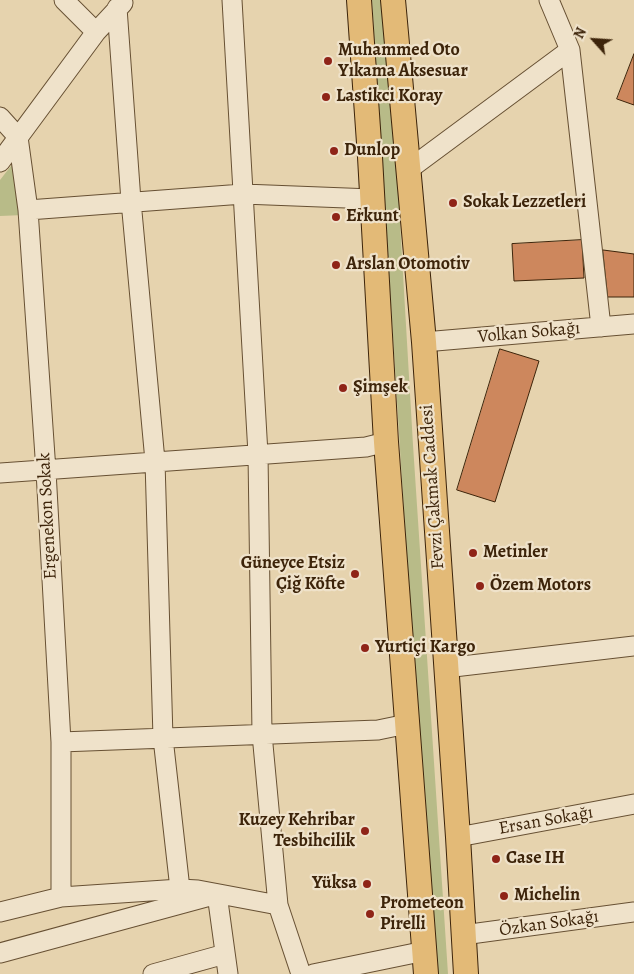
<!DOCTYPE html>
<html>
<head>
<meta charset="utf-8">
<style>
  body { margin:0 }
  #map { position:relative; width:634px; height:974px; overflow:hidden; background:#e6d3ae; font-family:Alegreya,serif }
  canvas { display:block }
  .north { position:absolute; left:569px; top:15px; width:50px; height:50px; -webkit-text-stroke:4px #efe2ca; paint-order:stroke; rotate:296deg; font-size:14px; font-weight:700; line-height:20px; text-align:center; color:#3d240a }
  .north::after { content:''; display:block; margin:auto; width:18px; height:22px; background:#3d240a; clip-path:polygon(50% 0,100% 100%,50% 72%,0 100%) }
</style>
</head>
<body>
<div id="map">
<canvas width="634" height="974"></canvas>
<div class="north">N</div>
</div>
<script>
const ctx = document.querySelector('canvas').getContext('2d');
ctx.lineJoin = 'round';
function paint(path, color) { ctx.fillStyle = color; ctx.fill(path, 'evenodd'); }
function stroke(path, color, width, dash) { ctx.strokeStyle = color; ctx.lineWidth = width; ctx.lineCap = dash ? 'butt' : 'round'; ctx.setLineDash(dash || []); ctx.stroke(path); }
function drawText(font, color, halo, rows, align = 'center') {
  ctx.font = font + ' Alegreya,serif'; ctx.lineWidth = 4.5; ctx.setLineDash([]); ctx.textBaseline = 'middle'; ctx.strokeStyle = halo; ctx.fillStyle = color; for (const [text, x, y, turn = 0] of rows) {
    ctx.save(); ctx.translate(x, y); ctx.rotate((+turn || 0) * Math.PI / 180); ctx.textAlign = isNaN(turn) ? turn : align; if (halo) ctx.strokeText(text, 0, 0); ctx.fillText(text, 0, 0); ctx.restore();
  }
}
const green = new Path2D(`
  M372,0H387L413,445L448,974H436L415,690Z
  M18,157L24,215L0,216V180Z`);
const building = new Path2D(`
  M634,54V105L617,99Z
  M582,240L584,278L514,281L512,244Z
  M603,250L634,254V297H608Z
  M500,349L539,361L495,502L457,490Z`);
const minor = new Path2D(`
  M64,0L96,32
  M232,0L258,454L262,734L278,905L301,974
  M549,0L570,50L601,327
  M117,8L131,201L155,461L163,738L180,889
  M0,117L18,137L28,210L46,471L61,742V897
  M0,162L96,32L123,3
  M408,170L570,50
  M28,210L243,194L372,199
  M424,342L634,324
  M0,473L366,447L386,442
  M445,668L634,646
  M61,742L378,730L407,724
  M458,837L634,804
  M0,912L61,897L180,889L198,890L278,905
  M463,935L634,912
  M0,953L217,894L228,974
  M153,974L225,954
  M313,974L425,951`);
const major = new Path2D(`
  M359,0L370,157L386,442L426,974
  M393,0L424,342L458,837L466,974`);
const markers = [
  [328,61,5,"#8f2418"],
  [326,97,5,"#8f2418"],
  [334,151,5,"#8f2418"],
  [453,203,5,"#8f2418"],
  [336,217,5,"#8f2418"],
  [336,265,5,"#8f2418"],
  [343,388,5,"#8f2418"],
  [473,553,5,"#8f2418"],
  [355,574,5,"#8f2418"],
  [480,586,5,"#8f2418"],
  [365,648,5,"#8f2418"],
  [365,831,5,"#8f2418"],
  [496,859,5,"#8f2418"],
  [367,884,5,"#8f2418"],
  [504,896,5,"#8f2418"],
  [370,914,5,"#8f2418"]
];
const poiNames = [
  ["Muhammed Oto",338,51],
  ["Yıkama Aksesuar",338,72],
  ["Lastikci Koray",336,97],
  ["Dunlop",344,151],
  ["Sokak Lezzetleri",463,203],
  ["Erkunt",346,217],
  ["Arslan Otomotiv",346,265],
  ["Şimşek",353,388],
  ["Metinler",483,553],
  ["Güneyce Etsiz",345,564,"right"],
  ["Çiğ Köfte",345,585,"right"],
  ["Özem Motors",490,586],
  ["Yurtiçi Kargo",375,648],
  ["Kuzey Kehribar",355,821,"right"],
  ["Tesbihcilik",355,842,"right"],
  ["Case IH",506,859],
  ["Yüksa",357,884,"right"],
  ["Michelin",514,896],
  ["Prometeon",380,904],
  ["Pirelli",380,925]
];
const streetNames = [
  ["Volkan Sokağı",529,333,-5],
  ["Fevzi Çakmak Caddesi",433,487,-94],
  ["Ergenekon Sokak",48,516,-93],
  ["Ersan Sokağı",546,821,-10],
  ["Özkan Sokağı",549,924,-8]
];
paint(green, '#b8bb88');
paint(building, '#cd875d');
stroke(building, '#3d240a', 1);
stroke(minor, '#675033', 21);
stroke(major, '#3d240a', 26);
stroke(minor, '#efe2ca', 19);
stroke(major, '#e3ba77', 24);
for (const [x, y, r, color] of markers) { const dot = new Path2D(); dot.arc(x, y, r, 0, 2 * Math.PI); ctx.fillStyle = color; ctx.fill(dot); stroke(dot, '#efe2ca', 2); }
drawText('bold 18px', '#3d240a', '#efe2ca', poiNames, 'left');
drawText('18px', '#3d240a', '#efe2ca', streetNames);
</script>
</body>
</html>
